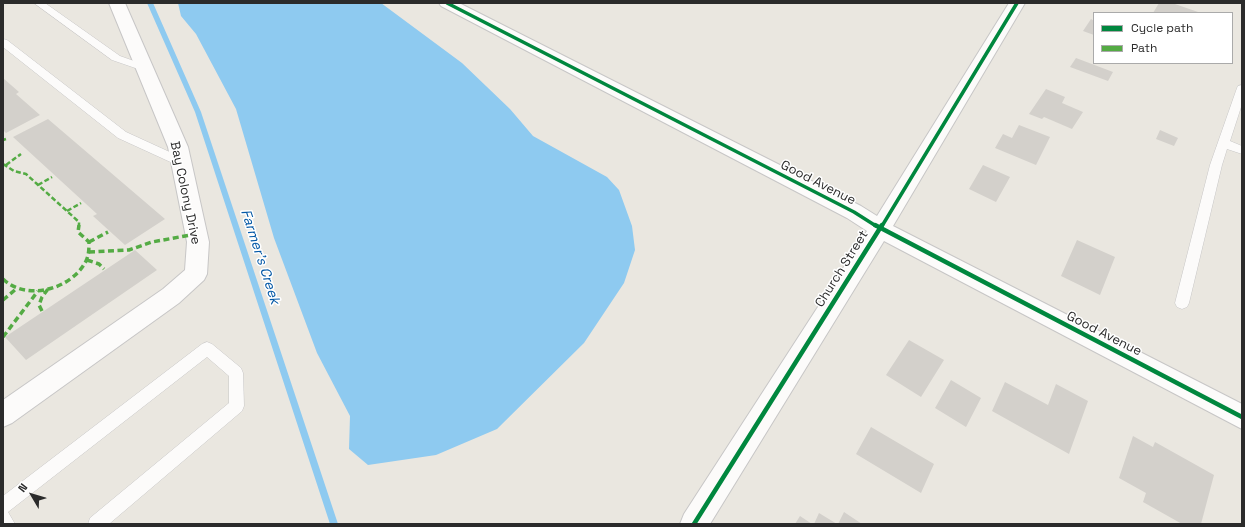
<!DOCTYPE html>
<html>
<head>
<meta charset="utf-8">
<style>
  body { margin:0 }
  #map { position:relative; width:1245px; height:527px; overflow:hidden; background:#eae7e0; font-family:"Space Grotesk",sans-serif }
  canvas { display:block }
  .frame { position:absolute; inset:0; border:4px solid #2b2b2b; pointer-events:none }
  .legend { position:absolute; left:1093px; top:12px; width:140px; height:52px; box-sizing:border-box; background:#fff; border:1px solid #aaa; margin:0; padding:5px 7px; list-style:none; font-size:12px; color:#2b2b2b }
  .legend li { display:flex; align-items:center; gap:8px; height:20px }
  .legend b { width:20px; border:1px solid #aaa }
  .north { position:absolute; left:12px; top:475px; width:40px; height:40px; -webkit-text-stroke:3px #fff; paint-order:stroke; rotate:308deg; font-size:11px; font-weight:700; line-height:16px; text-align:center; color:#2b2b2b }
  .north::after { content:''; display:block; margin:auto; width:14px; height:18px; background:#2b2b2b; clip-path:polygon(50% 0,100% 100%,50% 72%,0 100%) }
</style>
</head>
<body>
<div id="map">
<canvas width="1245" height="527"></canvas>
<div class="frame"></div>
<ul class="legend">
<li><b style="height:5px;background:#00873e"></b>Cycle path</li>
<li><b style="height:5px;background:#54ab44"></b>Path</li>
</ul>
<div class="north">N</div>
</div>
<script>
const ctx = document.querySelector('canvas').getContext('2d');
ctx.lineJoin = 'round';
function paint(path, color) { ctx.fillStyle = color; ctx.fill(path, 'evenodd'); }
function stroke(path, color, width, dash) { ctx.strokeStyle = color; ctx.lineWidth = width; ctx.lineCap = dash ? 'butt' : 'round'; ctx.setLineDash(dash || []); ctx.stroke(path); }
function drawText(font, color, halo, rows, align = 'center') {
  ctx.font = font + ' "Space Grotesk",sans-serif'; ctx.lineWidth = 3; ctx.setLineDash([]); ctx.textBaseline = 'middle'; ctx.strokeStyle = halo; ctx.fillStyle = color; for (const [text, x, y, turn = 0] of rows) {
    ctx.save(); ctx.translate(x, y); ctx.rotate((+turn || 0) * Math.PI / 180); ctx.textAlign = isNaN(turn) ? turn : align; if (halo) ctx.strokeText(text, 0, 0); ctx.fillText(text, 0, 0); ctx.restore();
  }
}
const water = new Path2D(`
  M178,3H381L462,63L510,109L533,136L607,177L619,190L632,226L635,250L624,283L584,343L497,429L436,455L368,465L349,449L350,416L317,353L274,238L236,109L196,34L181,16Z`);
const stream = new Path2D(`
  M147,3H153L201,112L338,524H330L195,112Z`);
const building = new Path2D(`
  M1159,3H1172L1201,13H1153Z
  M1091,19L1094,21V35L1083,31Z
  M1076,58L1113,72L1108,81L1070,67Z
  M3,78L19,92L16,94L40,115L6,133L3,130Z
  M1046,89L1065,97L1062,103L1083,112L1072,129L1044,117L1042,119L1029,114Z
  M48,119L165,219L125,245L93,216L97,214L13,137Z
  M1019,125L1050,137L1036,165L995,148L1003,134L1012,138Z
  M1160,130L1178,138L1174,146L1156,139Z
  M983,165L1010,177L996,202L969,189Z
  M1077,240L1115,257L1100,295L1061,276Z
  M135,250L157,270L26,360L5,337Z
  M909,340L944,360L921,397L886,375Z
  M951,380L981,398L966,427L935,408Z
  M1005,382L1048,405L1056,384L1088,401L1069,454L992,411Z
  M871,427L934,464L921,493L856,454Z
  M1133,436L1153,447L1155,442L1214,475L1201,524H1182L1143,502L1146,493L1119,478Z
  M844,512L862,524H838Z
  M819,513L837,524H814Z
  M800,516L812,524H795Z`);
const service = new Path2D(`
  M34,3H45L120,56L148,66L149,68L144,71L112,60Z
  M3,39L7,40L126,132L185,159L187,162L185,165L181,166L177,165L118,138L3,47Z
  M1242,85V104L1230,141L1242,146V154L1227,149L1222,165L1189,303L1187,307L1182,309L1177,307L1175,303L1210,165L1237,88L1238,86Z
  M207,342L212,344L241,368L243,373L244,406L242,411L109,524H88L90,518L229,403V376L207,357L8,512L15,524H3V496L202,344Z`);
const minor = new Path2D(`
  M109,3H125L188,147L209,242L207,274L204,280L179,303L12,423L3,427V400L163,289L185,270L187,242L168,147Z
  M439,3H459L861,206L877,216L1009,3H1025L893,226L1242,404V429L884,241L710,524H680L684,514L867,231L847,218L441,6Z`);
const quietFar1 = new Path2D(`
  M3,140L6,139
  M3,164L14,171L26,174L79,222V226
  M6,165L21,154
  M38,185L52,177
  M67,211L81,203`);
const quiet = new Path2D(`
  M89,242L108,232
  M89,252L129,250L152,242L196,234
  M87,260L99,264L104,269
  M3,279C27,302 72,289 86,261C89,255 89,248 89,242L78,232L79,225
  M3,300L16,289
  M42,311L39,305L42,297L48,289
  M3,337L38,291`);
const cyclewayFar1 = new Path2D(`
  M447,3L854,212L876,226
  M882,226L1017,3`);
const cycleway = new Path2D(`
  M875,225L1242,417
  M694,524L882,225`);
const streetNames = [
  ["Good Avenue",818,183,27],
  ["Bay Colony Drive",185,193,78],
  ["Church Street",842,269,-58],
  ["Good Avenue",1104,334,27]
];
const waterNames = [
  ["Farmer's Creek",260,257,72]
];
paint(water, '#8ecaf0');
paint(stream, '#8ecaf0');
paint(building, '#d3d0cb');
stroke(service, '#c7c6c6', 1);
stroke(minor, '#c7c6c6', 2);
paint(service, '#fcfbfa');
paint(minor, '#fcfbfa');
stroke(quietFar1, '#54ab44', 2.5, [5, 2.5]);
stroke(quiet, '#54ab44', 3.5, [6, 3.5]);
stroke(cyclewayFar1, '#00873e', 3.5);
stroke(cycleway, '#00873e', 4.5);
drawText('13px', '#2b2b2b', '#fff', streetNames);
drawText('italic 14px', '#0458a6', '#fff', waterNames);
</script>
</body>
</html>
